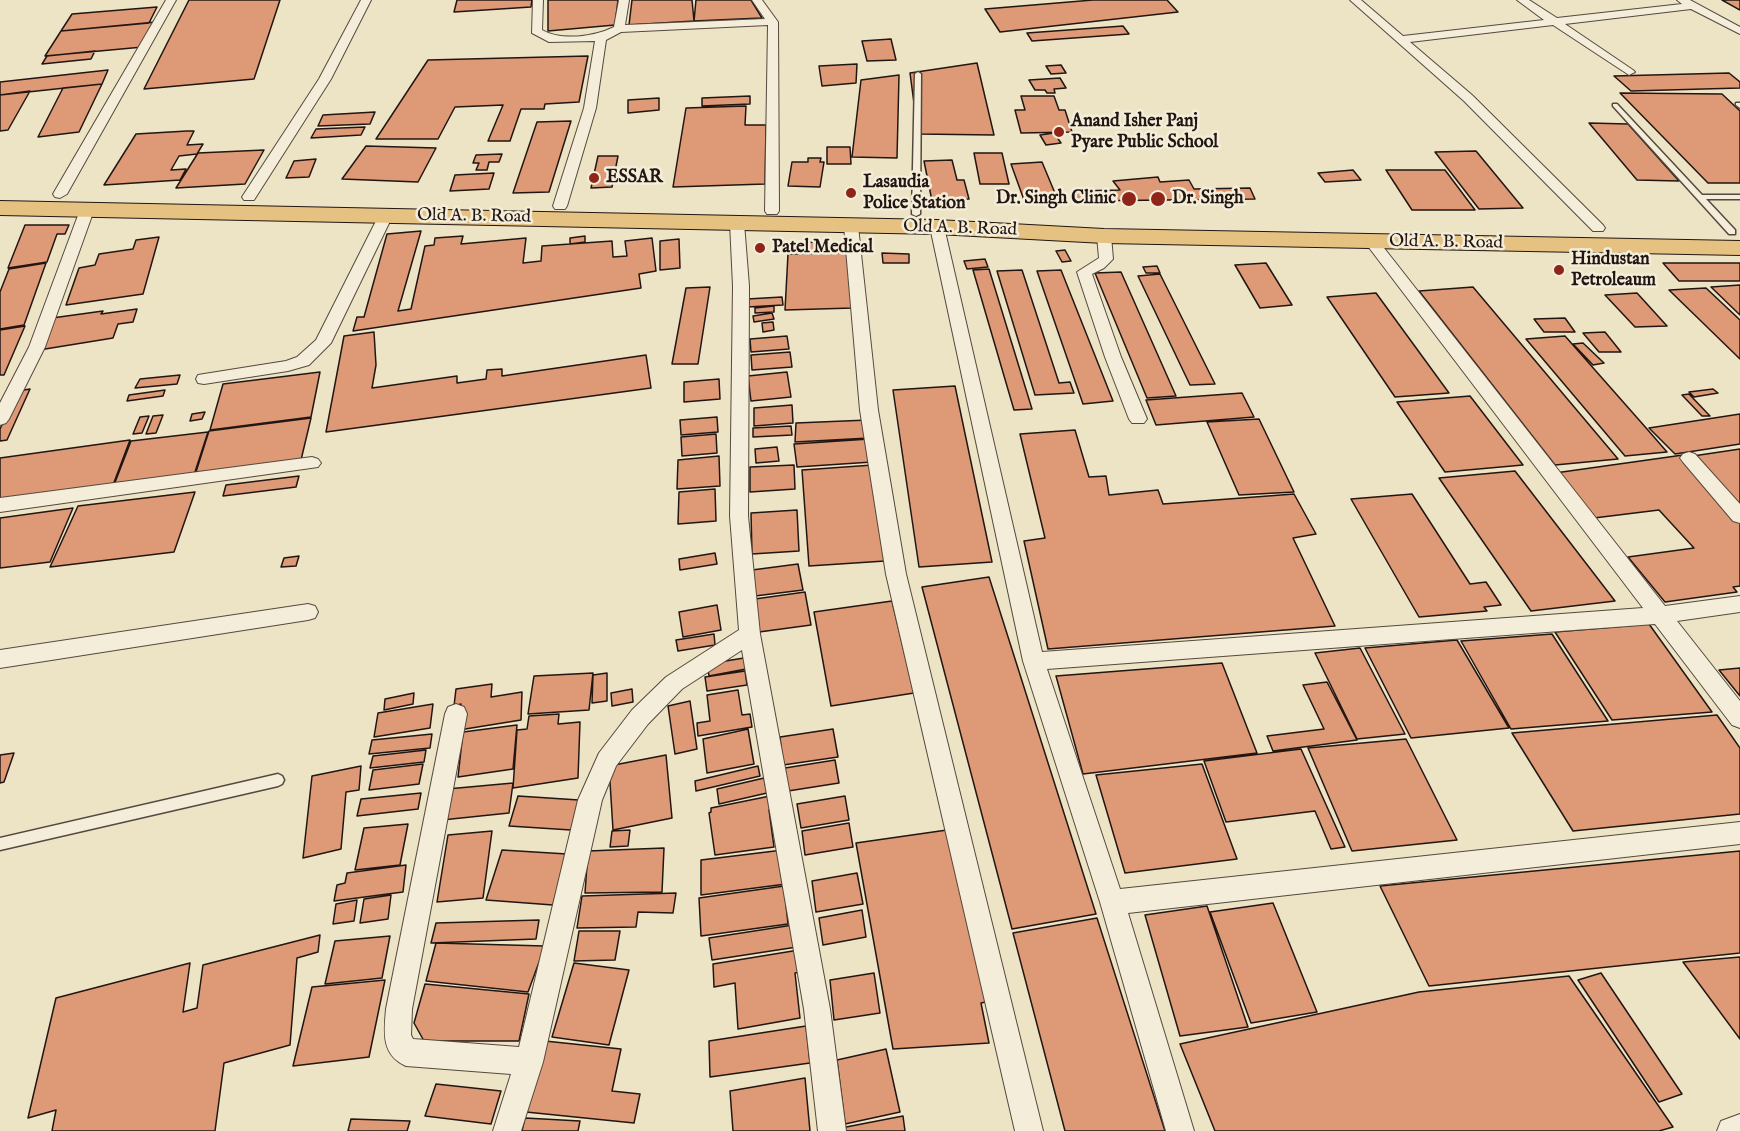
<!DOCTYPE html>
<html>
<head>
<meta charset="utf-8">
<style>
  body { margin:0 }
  canvas { display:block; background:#ede3c5 }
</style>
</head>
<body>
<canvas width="1740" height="1131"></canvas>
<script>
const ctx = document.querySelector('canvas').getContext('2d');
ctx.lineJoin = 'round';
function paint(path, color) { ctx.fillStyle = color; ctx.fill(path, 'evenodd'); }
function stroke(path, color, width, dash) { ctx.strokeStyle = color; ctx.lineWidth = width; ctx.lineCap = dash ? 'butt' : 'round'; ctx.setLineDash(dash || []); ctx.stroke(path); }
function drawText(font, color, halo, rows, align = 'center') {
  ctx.font = font + ' "IM FELL English",serif'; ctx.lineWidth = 5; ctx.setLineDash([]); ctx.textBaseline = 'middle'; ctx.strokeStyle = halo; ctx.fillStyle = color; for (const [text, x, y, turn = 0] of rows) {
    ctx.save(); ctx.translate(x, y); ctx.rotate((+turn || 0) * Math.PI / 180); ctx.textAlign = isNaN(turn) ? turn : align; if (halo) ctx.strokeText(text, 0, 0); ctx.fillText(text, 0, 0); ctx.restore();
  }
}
const building = new Path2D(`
  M189,0H280L254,79L144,89Z
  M457,0H532L531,7L454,12Z
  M548,0H618L615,25L548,31Z
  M632,0H692L694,21L629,25Z
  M696,0H751L762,18L694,21Z
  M1093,0H1167L1178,12L1000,32L985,9Z
  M1722,0H1740V10Z
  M157,7L149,23L61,31L72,14Z
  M156,22L143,47L45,56L61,31Z
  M1123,26L1129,34L1032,41L1027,33Z
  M891,39L896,60L867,61L862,41Z
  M95,51L91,59L42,64L47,56Z
  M588,56L579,102L545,104L544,109H521L510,141H488L503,105L455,107L438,139H376L428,60Z
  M977,63L994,135L918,134L910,73Z
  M857,64L856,83L822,86L819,66Z
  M1061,65L1066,73L1051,74L1046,66Z
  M108,70L102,84L0,95V82Z
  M1729,73L1740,82V88L1631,91L1614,76Z
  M899,75L897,158L852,157L861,80Z
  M1060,78L1066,88L1054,89L1055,93H1047L1045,90H1035L1029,80Z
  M102,84L79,132L38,137L63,88Z
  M30,91L8,130L0,131V95Z
  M1620,93L1722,94L1740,111V183H1708Z
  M750,96V104L702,106V98Z
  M1021,96H1054L1059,110H1065L1072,132L1021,133L1015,110H1025Z
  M659,98V110L628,113V100Z
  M746,106L745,125H766L765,184L673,187L686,108Z
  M375,112L370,124L318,126L323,115Z
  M571,121L549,192L513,193L537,122Z
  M1589,123L1628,124L1679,181L1637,180Z
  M365,127L361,135L311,138L316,129Z
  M187,131H194L187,145L203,144L197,154L179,156L171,170L186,169L180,180L104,185L136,134Z
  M1054,133L1061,143L1046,145L1040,135Z
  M366,146L436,148L418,182L342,179Z
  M827,147H850L851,164H827Z
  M264,150L245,184L176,188L198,153Z
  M1476,151L1523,208L1479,209L1435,152Z
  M974,153H1002L1009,184H980Z
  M502,154L499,162H489L487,170H476L479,163H473L476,155Z
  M598,156H618L612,187L591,188Z
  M808,158H821L820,162H824L820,187L788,186L792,162H808Z
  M316,159L309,177L286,178L294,161Z
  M952,160L957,180H964L969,199L932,201L924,161Z
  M1042,162L1057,198L1024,200L1011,164Z
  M1353,170L1361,180L1325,182L1318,173Z
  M1386,170H1445L1475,210H1412Z
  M494,173L489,189L450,191L455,175Z
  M1158,177L1160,182L1189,180L1194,189L1250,188L1255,199L1078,201L1074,191L1120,190L1113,181Z
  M25,225H69L65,234H57L47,262L8,268Z
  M421,231L398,311L411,309L425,246L434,245L435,238L463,236L461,244L526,238L523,263L541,261L542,246L612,241L613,257L627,256L625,241L652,238L656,271L639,274L641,288L353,331L357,317H364L387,234Z
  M585,236V242L570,244V238Z
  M159,237L143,294L66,305L79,268L95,265L99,254L133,249L136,240Z
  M679,239L680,268L660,270V241Z
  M820,242L819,252L789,253V243Z
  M1065,250L1071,261L1062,262L1056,251Z
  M847,253L853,308L785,310L788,254Z
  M882,253L909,254V263H883Z
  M985,259L988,267L967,269L964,261Z
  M46,263L24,325L0,329V292L9,269Z
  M1266,263L1292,305L1260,308L1235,265Z
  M1663,263H1740V281H1679Z
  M1157,266L1160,273H1146L1143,267Z
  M989,269L1032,409L1014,410L973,270Z
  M1022,270L1059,383L1070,382L1074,393L1035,395L997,271Z
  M1061,270L1113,401L1083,404L1037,271Z
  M1121,272L1176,396L1147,398L1095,273Z
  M1160,274L1215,384L1190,385L1138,276Z
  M1740,285V315L1711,287Z
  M710,287L698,364H672L686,288Z
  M1473,287L1618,459L1555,465L1419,291Z
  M1706,288L1740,320V359L1669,290Z
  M1376,293L1449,393L1395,397L1327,297Z
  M1637,293L1667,326L1635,327L1605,295Z
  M782,297L783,305L747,307V299Z
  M774,306V312L755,313V308Z
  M137,309L133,322L118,324L113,338L39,350L52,318L103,311L101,314Z
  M772,313L774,319L754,322L753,316Z
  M1565,318L1575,332H1544L1534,319Z
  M773,322L774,330L763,332L762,323Z
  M25,326L4,375H0V330Z
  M374,332L376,365L372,388L457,376V383L486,379L487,370L502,369V376L646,355L651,388L326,432L344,336Z
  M1605,332L1621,352H1599L1583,333Z
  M787,336L789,349L751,352L750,339Z
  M1565,336L1647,429L1667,452L1625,456L1526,339Z
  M1583,343L1604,363L1593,365L1573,344Z
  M790,352L792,367L752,370L751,355Z
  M320,372L311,417L210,430L223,384Z
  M787,372L791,397L751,401L748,376Z
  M180,375L177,384L135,388L140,379Z
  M719,379L720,399L684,402V382Z
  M955,386L992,562L919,567L893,390Z
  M30,389L7,440L0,441V429L18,391Z
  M1713,389L1718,393L1694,397L1689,392Z
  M165,390L163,396L127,401L129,395Z
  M1242,393L1254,417L1156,425L1146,400Z
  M1689,394L1710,416H1702L1682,395Z
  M1470,396L1523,465L1445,472L1397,402Z
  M792,405L793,423L754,426V408Z
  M205,412L202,419L190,421L192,414Z
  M1740,414V444L1675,454L1649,428Z
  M163,415L156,433L146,434L153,416Z
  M149,416L142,433L133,434L140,417Z
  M717,417L718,432L681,435L680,420Z
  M311,418L301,460L195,475L209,431Z
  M1259,419L1294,492L1239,495L1207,422Z
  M868,420L869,438L795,442L796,423Z
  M791,426L792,435L753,437V428Z
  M1075,430L1089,477L1106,476L1109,495L1158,490L1163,504L1294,494L1316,534L1293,538L1335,626L1048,649L1024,541L1045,538L1020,434Z
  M208,432L194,475L114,485L131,441Z
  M716,434L717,453L682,456L681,437Z
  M869,439L872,462L797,467L794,444Z
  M130,440L113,485L0,500V458Z
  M777,447L779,461L756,463L755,449Z
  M1740,449V506L1693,456Z
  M1683,455L1740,521V586L1733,587L1737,592L1665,602L1628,557L1694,548L1659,510L1594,518L1555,473Z
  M719,456L720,486L677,489L678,460Z
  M794,465L795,489L750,492V467Z
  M873,465L885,561L809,566L802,470Z
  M1515,471L1615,601L1531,611L1439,478Z
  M299,476L296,487L223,496L226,485Z
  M715,489L716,521L678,524L679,492Z
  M195,492L174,552L50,567L78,506Z
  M1412,494L1470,584L1486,582L1501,605L1484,607L1487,611L1419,617L1351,499Z
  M73,508L50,562L0,568V518Z
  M797,510L799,551L752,554L751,513Z
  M715,553L717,564L680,570L679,559Z
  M299,556L296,566L281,567L284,558Z
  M798,564L803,590L755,596L752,570Z
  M989,577L1096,914L1012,929L922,587Z
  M805,592L811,625L759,632L755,599Z
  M892,601L914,693L831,706L814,612Z
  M717,605L721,630L683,637L679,612Z
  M1649,624L1712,712L1612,720L1555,632Z
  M714,634L715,645L678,651L676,640Z
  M1552,634L1608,721L1511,729L1461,641Z
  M1457,640L1509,728L1411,738L1365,648Z
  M1360,648L1405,734L1357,739L1315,653Z
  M744,658L746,669L709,676L707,664Z
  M1222,663L1257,753L1083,774L1056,676Z
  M1740,668V696L1719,670Z
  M745,671L747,685L707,691L705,677Z
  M593,673L589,710L528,714L534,676Z
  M607,673V701L592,703L593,675Z
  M1327,682L1357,740L1273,751L1267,736L1324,729L1303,685Z
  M492,684L491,697L522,692L521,720L459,730L461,704L454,706L456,689Z
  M632,689L633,702L612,706L611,693Z
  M738,690L742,715L750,714L752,727L698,736L697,723L710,721L707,695Z
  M414,693L413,704L384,710L385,699Z
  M690,701L697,749L675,754L668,706Z
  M433,704L430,728L374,737L378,713Z
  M559,714L558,724L580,722L578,778L513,788L517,730L527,729L529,716Z
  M1717,715L1740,748V814L1573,831L1512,733Z
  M517,725L513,769L458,777L463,732Z
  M748,729L754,764L707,773L703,739Z
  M833,729L838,757L783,765L780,737Z
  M432,734L430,748L369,754L372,740Z
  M1406,739L1457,840L1352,851L1308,748Z
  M1301,749L1345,847L1331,849L1315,811L1226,822L1204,761Z
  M426,750L424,762L370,768L373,756Z
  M14,753L4,782L0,783V755Z
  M666,755L672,818L613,830L609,766Z
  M835,760L839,783L788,791L785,768Z
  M423,764L419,784L369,790L373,770Z
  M1202,764L1237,859L1125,873L1096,775Z
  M361,766L359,790L346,792L341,849L303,858L312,776Z
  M758,766L760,776L696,791L695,781Z
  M764,778L767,793L719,804L717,789Z
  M513,783L509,813L442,820L447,789Z
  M421,793L418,809L357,816L361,799Z
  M518,796L579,800L571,830L509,826Z
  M770,796L772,809L769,810L774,847L715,855L709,813L711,812V808Z
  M845,796L849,820L801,828L797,804Z
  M849,823L853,847L805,855L802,831Z
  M408,824L400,865L355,870L364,828Z
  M630,830L628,846L610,847L612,831Z
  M947,830L991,1001L981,1003L989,1043L893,1049L856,843Z
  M492,831L483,898L437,902L448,835Z
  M664,848L662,892L585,893L588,851Z
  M502,850L567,854L553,905L486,900Z
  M783,850L786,884L701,895V860Z
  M1740,851V953L1429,986L1380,886Z
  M406,865L403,892L334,901L337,885L345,883L347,873Z
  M857,873L863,904L816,912L812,881Z
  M784,886L788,924L701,936L699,898Z
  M676,893L673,913L638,912L636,927L577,928L582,896Z
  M391,895L388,919L360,923L364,899Z
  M357,900L354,921L333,924L336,904Z
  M1273,903L1317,1012L1251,1023L1210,912Z
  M1207,906L1248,1027L1180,1036L1145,915Z
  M862,910L866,937L823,945L819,918Z
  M1097,918L1165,1131H1065L1013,933Z
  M539,920L536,939L431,943L436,923Z
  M793,925L797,947L712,960L709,938Z
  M579,931H620L615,960L574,961Z
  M320,935L318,952L297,958L290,1045L224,1063L215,1131H52L56,1110L28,1118L56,998L190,963L183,1012L197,1008L203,965Z
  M390,936L382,978L325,984L335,941Z
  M436,943L545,946L528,992L426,981Z
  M799,950L801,972L795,973L800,1018L738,1029L735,983L714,987L713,964Z
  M1740,957V1039L1683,962Z
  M574,963L629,970L609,1045L552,1037Z
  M874,973L880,1013L834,1020L830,980Z
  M1601,973L1682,1094L1659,1102L1578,980Z
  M1569,976L1673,1127L1659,1131H1215L1180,1044L1419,992Z
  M385,980L369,1057L293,1066L312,987Z
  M425,984L529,994L519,1041H424L414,1023Z
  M806,1026L810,1063L710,1077L709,1041Z
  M545,1041L621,1049L612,1091L640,1094L634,1123L526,1112Z
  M886,1049L900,1112L845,1124L837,1060Z
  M805,1078L810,1131H733L730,1091Z
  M436,1084L501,1091L491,1124L425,1116Z
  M903,1116L905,1131H842L841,1128Z
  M525,1118L580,1121L578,1131H522Z
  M351,1119L410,1121L407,1131H348Z`);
const service = new Path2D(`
  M918,72L921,74L920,214L916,216L912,214L915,74Z
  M1736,103H1740V108L1736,105Z
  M1613,104H1617L1702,195H1740V199H1706L1735,230V234H1729L1613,106Z
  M278,774L282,776L284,780L282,784L278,786L0,850V838Z`);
const minor = new Path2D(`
  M166,0H176L67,194L60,198L55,197L53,194Z
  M361,0H371L331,79L254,200H244L242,197L319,79Z
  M533,0H543L542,30C561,41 594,37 614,27L619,0H629L625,25L765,19L752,0H762L778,22L779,211L777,214H767L765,211L768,25L621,32L606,40L596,108L567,206L565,209H555L553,206L584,108L595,41L549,42L532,33Z
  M1350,0H1361L1403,36L1544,20L1517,0H1529L1557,18L1682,4L1677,0H1690L1740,27V34L1691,9L1565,24L1633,70L1635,72L1629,75L1553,25L1410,42L1472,95L1603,225L1605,228L1603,231H1593L1464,101Z
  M87,206L94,210L45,347L9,419L6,423L0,425V403L29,347L80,210Z
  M386,211L393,215L331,343L309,365L288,371L204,384L198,383L196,379L198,375L204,374L286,361L297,357L316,340L379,215Z
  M737,219L744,223L749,286L748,516L760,634L830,1009L846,1131H818L804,1009L742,650L682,689L648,724L616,766L602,800L543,1062L521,1131H493L511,1074L406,1066C381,1055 384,1032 386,1009L445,714L448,707L456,704L464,707L467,714L412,1009L411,1035L413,1039L519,1047L578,800L599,753L632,710L666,677L739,630L730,516L733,286L730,223Z
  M851,222L858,226L878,410L906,574L1043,1131H1015L886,574L860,410L844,226Z
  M937,223L944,227L1042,652L1643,608L1367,245L1365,242L1372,238L1377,239L1665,606L1740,596V612L1677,621L1740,701V728L1732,725L1655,624L1047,669L1120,889L1740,822V844L1128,913L1194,1131H1166L1100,902L1023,661L930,227Z
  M1104,232L1111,236L1113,259L1104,268L1092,274L1121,357L1147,419L1144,423H1132L1129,419L1105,357L1077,272L1099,258L1097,236Z
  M1689,452L1695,454L1740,504V523L1733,521L1683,462L1680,458L1683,454Z
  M312,457L318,459L321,463L318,467L0,512V498Z
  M308,604L315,606L318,612L315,618L308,620L0,668V650Z
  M1740,1114V1131H1717L1721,1121Z`);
const primary = new Path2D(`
  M0,201L937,220L1104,229L1740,241V255L1104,243L937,234L0,215Z`);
const markers = [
  [1059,132,6,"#8f2418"],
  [594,178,6,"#8f2418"],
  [851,193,6,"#8f2418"],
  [1129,199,8,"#8f2418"],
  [1158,199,8,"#8f2418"],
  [760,248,6,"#8f2418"],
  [1559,270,6,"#8f2418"]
];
const farPoinames = [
  ["Anand Isher Panj",1071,122],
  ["Pyare Public School",1071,143],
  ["ESSAR",606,178],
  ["Lasaudia",863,183],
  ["Police Station",863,204],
  ["Dr. Singh Clinic",1116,199,"right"],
  ["Dr. Singh",1172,199],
  ["Patel Medical",772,248],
  ["Hindustan",1571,260],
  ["Petroleaum",1571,281]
];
const farStreetnames = [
  ["Old A. B. Road",474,217,1],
  ["Old A. B. Road",960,229,2],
  ["Old A. B. Road",1446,243,1]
];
paint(building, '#de9977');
stroke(building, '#221612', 1.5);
stroke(service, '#55493f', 3);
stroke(minor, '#55493f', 2);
stroke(primary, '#221612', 2);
paint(service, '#f3edd9');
paint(minor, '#f3edd9');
paint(primary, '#e6c282');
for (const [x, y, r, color] of markers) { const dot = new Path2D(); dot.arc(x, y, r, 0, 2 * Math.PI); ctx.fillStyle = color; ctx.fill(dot); stroke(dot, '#f3edd9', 2); }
drawText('bold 18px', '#221612', '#f3edd9', farPoinames, 'left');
drawText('18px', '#221612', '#f3edd9', farStreetnames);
</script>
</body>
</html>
